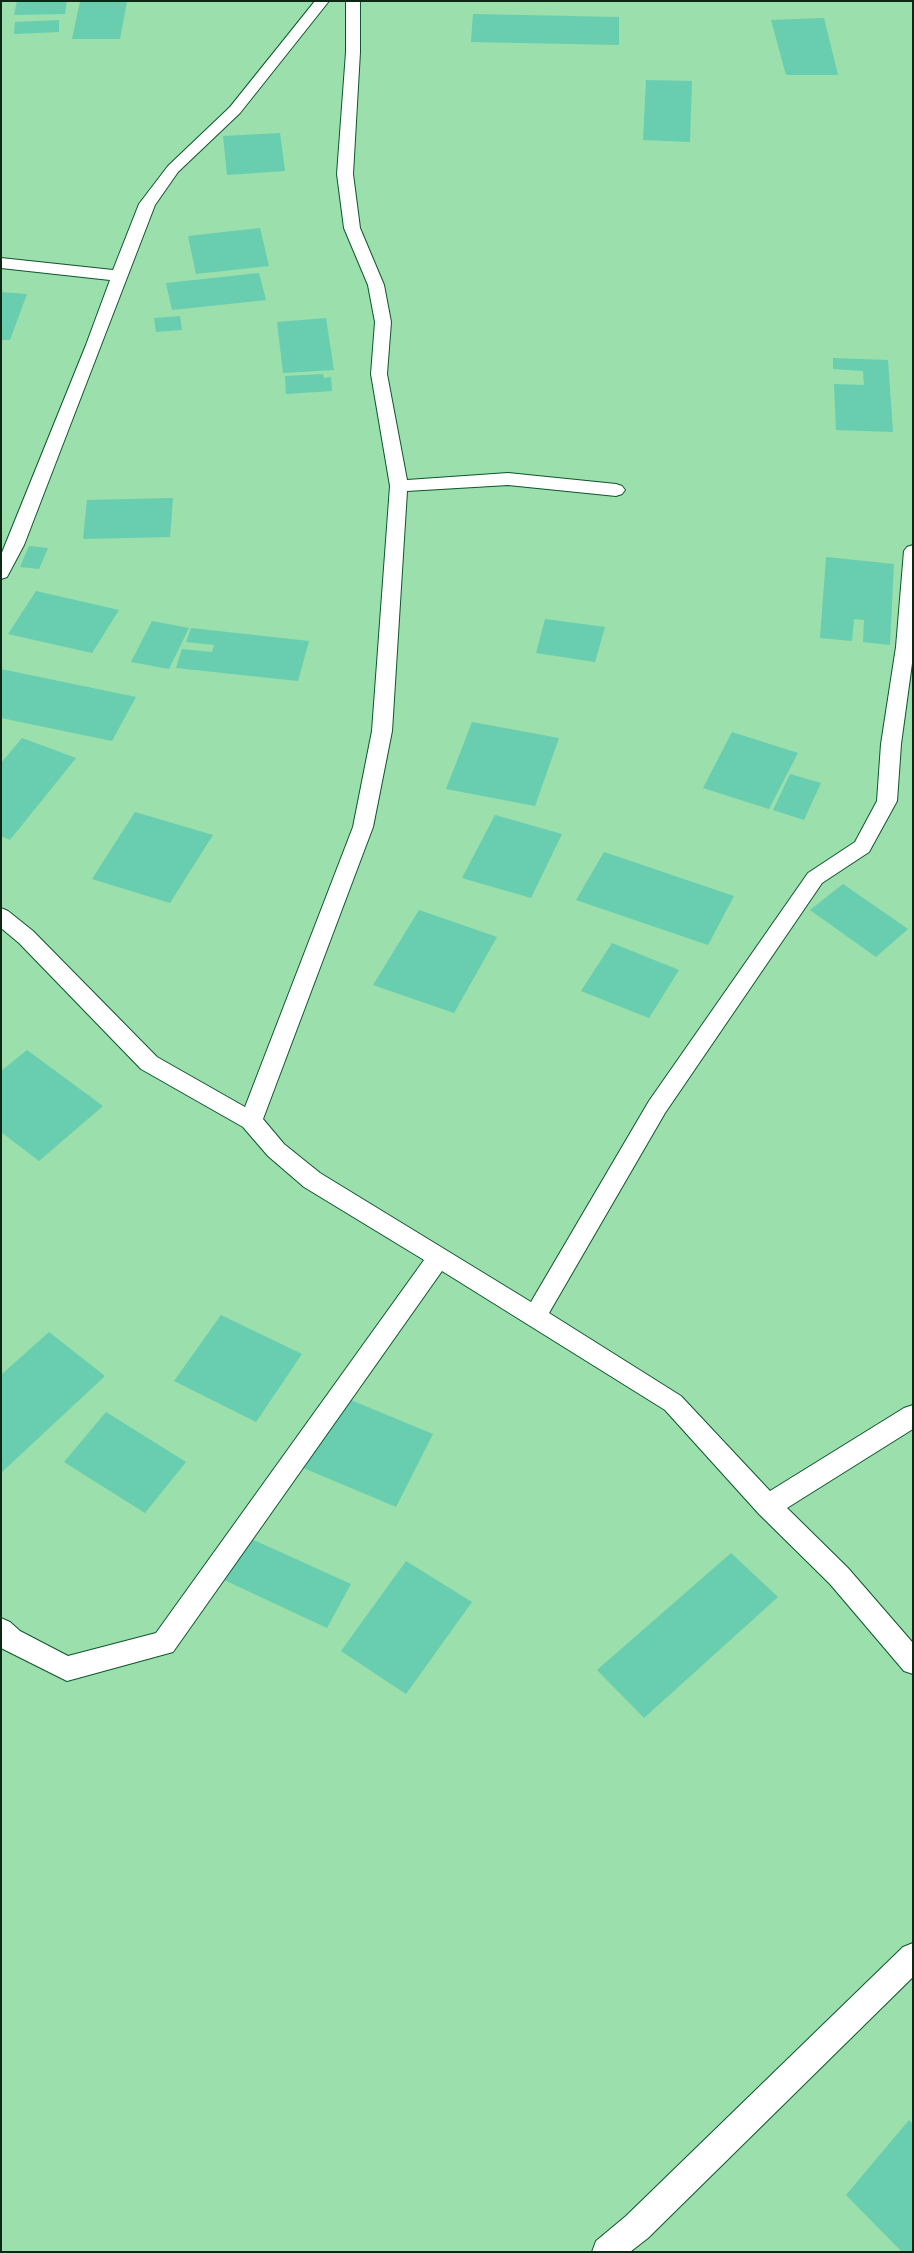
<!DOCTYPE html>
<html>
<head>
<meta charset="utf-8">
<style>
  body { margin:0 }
  #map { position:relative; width:914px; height:2253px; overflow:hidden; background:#9adfac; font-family:"Source Sans 3",sans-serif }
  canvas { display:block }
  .frame { position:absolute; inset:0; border:2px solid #0c2815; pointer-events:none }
</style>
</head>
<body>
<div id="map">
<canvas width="914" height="2253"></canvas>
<div class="frame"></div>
</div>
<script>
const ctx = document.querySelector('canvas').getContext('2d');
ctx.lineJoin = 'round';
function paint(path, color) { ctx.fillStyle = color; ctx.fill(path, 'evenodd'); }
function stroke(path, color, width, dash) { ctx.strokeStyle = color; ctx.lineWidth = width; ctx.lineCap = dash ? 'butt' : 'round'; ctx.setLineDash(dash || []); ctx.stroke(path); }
const building = new Path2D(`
  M17,1H67L65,14L14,15Z
  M80,1H127L120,39H72Z
  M473,14L619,17V45L471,42Z
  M824,18L838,75H786L771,20Z
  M59,20V32L14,34L15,22Z
  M646,80L692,81L690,142L643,140Z
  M280,133L285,171L227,175L223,136Z
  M260,228L269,266L196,274L188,236Z
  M259,273L266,300L172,310L166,283Z
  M1,292L27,294L10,340H1Z
  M180,316L182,330L156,332L154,318Z
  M326,318L334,370L283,373L277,322Z
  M833,358L888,360L893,432L836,430L834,384L864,385L863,371L833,369Z
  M323,374L324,378L331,377L332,391L286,394L285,376Z
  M173,498L170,537L83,539L87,500Z
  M29,546L48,548L39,569L20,567Z
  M826,557L894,564L890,645L863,642L864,620L854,619L852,641L820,638Z
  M36,591L119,610L92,653L8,634Z
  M545,619L605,627L595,662L536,653Z
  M152,621L189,628L169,669L131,662Z
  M191,628L309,641L298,681L176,668L182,649L212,652L214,645L186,642Z
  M1,669L136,697L112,741L1,718Z
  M472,722L559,738L535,806L446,789Z
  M732,732L798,753L769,809L703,788Z
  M22,738L76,758L10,840L1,836V763Z
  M790,774L821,783L804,820L773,810Z
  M135,812L213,835L170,903L92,879Z
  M495,815L562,834L531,898L462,878Z
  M604,852L734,896L708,945L576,900Z
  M843,884L908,929L876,957L810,910Z
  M419,910L497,937L454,1013L373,985Z
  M612,943L679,970L649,1018L581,991Z
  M27,1050L103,1106L39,1161L1,1132V1071Z
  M221,1315L302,1354L256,1422L174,1381Z
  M49,1332L105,1376L1,1473V1375Z
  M341,1396L433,1434L396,1507L301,1467Z
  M106,1412L186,1462L145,1513L64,1462Z
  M247,1537L351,1584L327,1628L222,1579Z
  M731,1553L778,1597L644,1718L597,1670Z
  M406,1561L472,1602L406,1694L341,1651Z
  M909,2120L913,2124V2252H902L846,2195Z`);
const minor = new Path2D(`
  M315,1H329L240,113L178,172L155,205L24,545L7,577L1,579V555L86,345L110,280L1,268V258L113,270L139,204L168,166L230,107Z
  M346,1H360V52L353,174L360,228L384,285L391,322L387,374L407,480L508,473L616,484L622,486L625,490L622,494L616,496L508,485L407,491L392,731L373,827L263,1119L284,1144L320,1173L531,1302L649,1101L808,873L855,842L877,801L881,744L896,647L904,551L907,547L913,545V656L901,744L897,801L869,852L822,883L665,1113L549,1313L681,1396L770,1491L904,1408L913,1405V1429L787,1508L848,1568L913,1643V1674L904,1671L830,1584L759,1514L665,1410L442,1271L173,1652L67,1681L1,1648V1618L10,1622L20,1631L68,1656L156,1633L424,1260L304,1187L268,1156L243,1127L141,1069L19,943L1,928V908L8,911L33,931L157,1057L245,1107L353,827L372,731L390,486L371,374L375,322L368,285L344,228L337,174L346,52Z
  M913,1943V1977L648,2238L630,2252H592L596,2241L626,2216L903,1947Z`);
paint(building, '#69cdaf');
stroke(minor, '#0c562b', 2);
paint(minor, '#fff');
</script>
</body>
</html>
